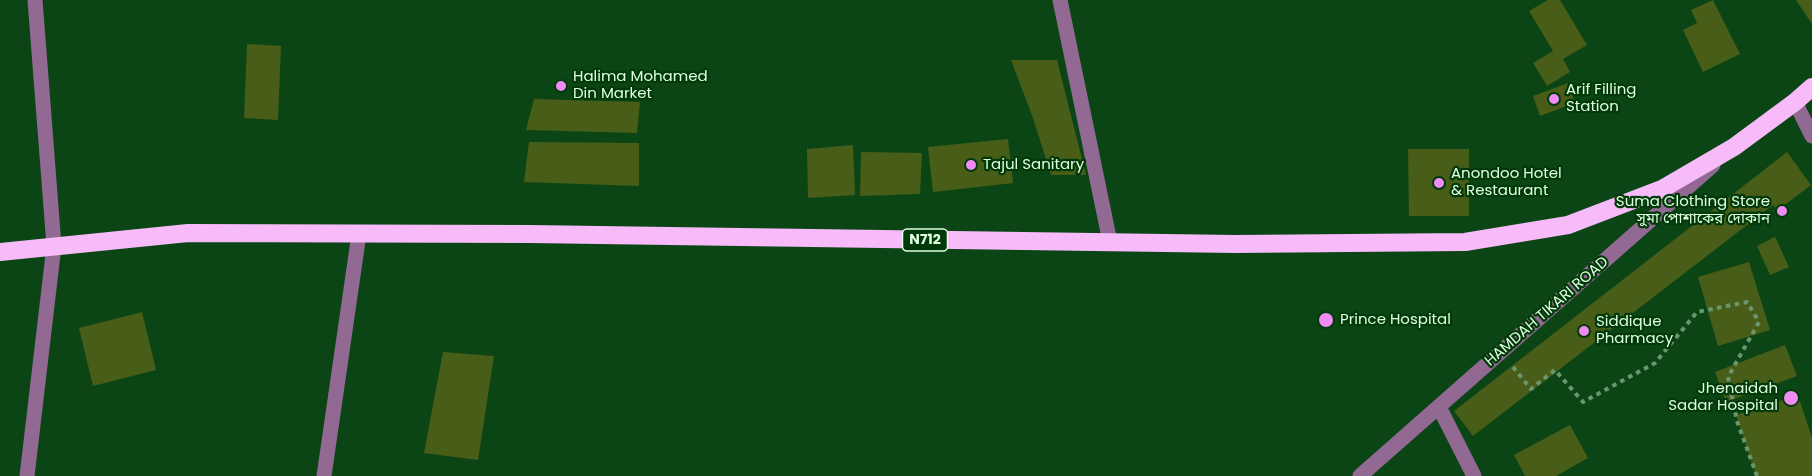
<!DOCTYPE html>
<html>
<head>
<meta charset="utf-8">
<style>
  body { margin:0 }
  canvas { display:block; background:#0b4515 }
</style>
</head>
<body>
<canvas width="1812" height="476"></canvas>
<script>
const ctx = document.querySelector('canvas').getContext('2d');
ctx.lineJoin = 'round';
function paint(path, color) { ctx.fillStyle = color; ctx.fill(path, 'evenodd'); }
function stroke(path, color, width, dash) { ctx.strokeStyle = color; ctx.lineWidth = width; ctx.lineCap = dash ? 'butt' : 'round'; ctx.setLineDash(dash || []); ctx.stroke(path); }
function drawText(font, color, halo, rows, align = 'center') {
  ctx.font = font + ' Poppins,"Noto Sans Bengali",sans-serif'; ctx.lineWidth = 4.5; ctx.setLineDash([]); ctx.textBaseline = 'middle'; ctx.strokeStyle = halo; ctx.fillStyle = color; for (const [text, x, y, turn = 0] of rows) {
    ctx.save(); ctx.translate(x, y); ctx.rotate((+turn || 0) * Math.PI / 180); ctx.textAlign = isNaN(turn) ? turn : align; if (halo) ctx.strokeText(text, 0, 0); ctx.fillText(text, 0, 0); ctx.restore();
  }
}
const building = new Path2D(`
  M1548,0H1560L1587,45L1563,59L1570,72L1547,86L1533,63L1553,51L1529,11Z
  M1713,0L1740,54L1703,72L1683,30L1697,23L1691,10Z
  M1796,0H1812V24Z
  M247,44L281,46L278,120L244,118Z
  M1011,60H1057L1086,175H1051L1033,118Z
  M1568,83L1575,103L1540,116L1533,96Z
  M534,99L640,102L637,133L526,130Z
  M1008,139L1013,183L933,192L928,147Z
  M529,142L639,143V186L524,182Z
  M853,145L855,195L808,198L807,149Z
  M1408,149H1469V216H1409Z
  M861,152L922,153L920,194L860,196Z
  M1787,152L1811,185L1778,210L1773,205L1473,436L1454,411Z
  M1775,237L1789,267L1770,275L1757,246Z
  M1749,262L1770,330L1718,346L1698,277Z
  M142,312L156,370L93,386L79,328Z
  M1785,345L1797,376L1726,402L1715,372Z
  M443,352L494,356L478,460L424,453Z
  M1798,395L1812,438V476H1756L1736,415Z
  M1570,425L1588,458L1556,476H1525L1514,455Z`);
const path = new Path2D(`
  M1513,367L1531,389L1555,370L1583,402L1655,363L1697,312L1747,302L1759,322L1728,377L1737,421L1757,476`);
const minor = new Path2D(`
  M1060,0L1110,242
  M1795,102L1812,136
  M1439,407L1474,476
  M27,476L54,246L35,0
  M324,476L359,234
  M1360,476L1713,165`);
const highway = new Path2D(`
  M0,252L188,233L529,234L1235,244L1465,242L1568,225L1662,189L1734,147L1795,102L1812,87`);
const markers = [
  [561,86,6,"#f08bf5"],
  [1554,99,6,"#f08bf5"],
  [971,165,6,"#f08bf5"],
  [1439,183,6,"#f08bf5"],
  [1782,211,6,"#f08bf5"],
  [1326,320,8,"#f08bf5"],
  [1584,331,6,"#f08bf5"],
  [1791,398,8,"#f08bf5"]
];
const shields = [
  [925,240,45]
];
const shieldNames = [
  ["N712",925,240]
];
const poiNames = [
  ["Halima Mohamed",573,77],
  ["Din Market",573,94],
  ["Arif Filling",1566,90],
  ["Station",1566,107],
  ["Tajul Sanitary",983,165],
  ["Anondoo Hotel",1451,174],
  ["& Restaurant",1451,191],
  ["Suma Clothing Store",1770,202,"right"],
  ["সুমা পোশাকের দোকান",1770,219,"right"],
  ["Prince Hospital",1340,320],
  ["Siddique",1596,322],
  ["Pharmacy",1596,339],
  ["Jhenaidah",1778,389,"right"],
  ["Sadar Hospital",1778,406,"right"]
];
const streetNames = [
  ["HAMDAH TIKARI ROAD",1547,312,-41]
];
paint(building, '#475d18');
stroke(path, '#6a9770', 4, [4.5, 4.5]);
stroke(minor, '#926993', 15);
stroke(highway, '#f7bbf9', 18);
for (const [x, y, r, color] of markers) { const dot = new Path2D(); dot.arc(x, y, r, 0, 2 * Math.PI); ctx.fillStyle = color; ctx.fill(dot); stroke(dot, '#003a09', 2); }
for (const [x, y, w] of shields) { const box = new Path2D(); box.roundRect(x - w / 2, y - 11, w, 22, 4.5); ctx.fillStyle = '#003a09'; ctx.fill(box); stroke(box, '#e1fee1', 1.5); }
drawText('bold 14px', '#e1fee1', null, shieldNames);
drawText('15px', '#e1fee1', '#003a09', poiNames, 'left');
drawText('15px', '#e1fee1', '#003a09', streetNames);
</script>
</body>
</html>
